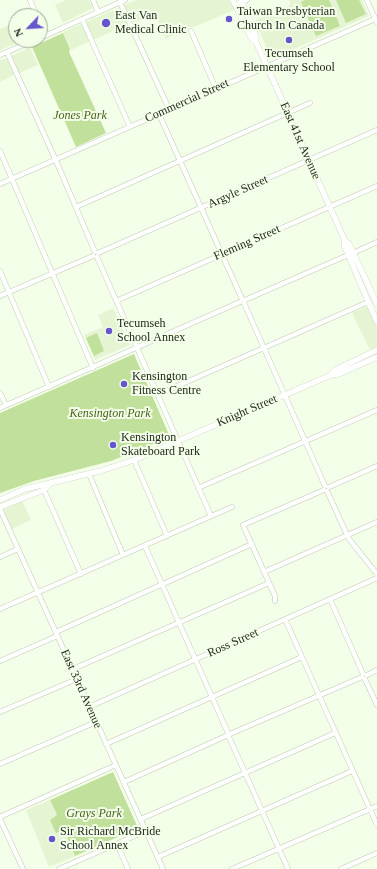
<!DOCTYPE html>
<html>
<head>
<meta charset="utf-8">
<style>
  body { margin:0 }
  #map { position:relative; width:377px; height:869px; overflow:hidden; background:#f4ffe9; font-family:Georgia,serif }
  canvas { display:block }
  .north { position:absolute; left:8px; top:8px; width:40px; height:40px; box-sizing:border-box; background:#f4ffe9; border:1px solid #9ea795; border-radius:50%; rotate:245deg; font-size:11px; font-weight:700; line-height:16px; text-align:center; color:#1d2218 }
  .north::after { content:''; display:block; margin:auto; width:14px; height:18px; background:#6755ce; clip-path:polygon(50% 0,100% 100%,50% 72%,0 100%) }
</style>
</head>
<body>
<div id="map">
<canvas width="377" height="869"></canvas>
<div class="north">N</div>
</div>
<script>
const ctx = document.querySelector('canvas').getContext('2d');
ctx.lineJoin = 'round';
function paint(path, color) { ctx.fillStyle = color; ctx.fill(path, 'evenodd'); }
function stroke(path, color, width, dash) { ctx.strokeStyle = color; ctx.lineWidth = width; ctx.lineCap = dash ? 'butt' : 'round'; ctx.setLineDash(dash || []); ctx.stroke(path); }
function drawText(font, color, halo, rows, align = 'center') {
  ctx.font = font + ' Georgia,serif'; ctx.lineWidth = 4; ctx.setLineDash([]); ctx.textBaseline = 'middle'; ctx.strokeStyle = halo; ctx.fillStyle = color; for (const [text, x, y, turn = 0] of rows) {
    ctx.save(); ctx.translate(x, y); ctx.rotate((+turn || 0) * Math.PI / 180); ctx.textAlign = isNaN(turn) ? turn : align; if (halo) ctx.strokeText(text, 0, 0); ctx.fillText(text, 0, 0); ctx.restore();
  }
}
const built = new Path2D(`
  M65,0H89L93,8L63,23L55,5Z
  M136,0H230L235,10L194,27H189L166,39L155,15L126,25L71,50L63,32Z
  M289,0H362L369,16L271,59L255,20L290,5Z
  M16,22V40H24L0,50V29Z
  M30,47L38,65L19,73L12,56Z
  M4,59H7L14,75L0,82V60Z
  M365,307L368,308L377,328V347L370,350L352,313Z
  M113,308L130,345L95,360L84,335L103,327L98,315Z
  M22,500L31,520L12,529L4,510Z
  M50,800L75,856L49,867L26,810Z`);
const green = new Path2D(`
  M305,0H329L340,26L316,36L301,2Z
  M336,0H359L366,14L346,23Z
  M63,33L70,49L69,52L106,133L76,147L32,47Z
  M97,333L104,351L94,356L86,338Z
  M134,354L170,437L111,461L34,481L0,493V413Z
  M113,772L138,828L75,856L64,830L56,833L50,820L57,815L50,800Z`);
const minor = new Path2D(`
  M30,0L37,16
  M93,0L98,12
  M367,0L377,23
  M120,2L169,109
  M235,5L247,0
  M82,19L130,127
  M40,21L47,35
  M191,31L216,89
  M40,38L125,0
  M7,52L57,163L95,252
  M0,55L35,40
  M159,114L242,299
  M0,151L93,368
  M0,184L375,19
  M76,207L310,103
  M98,253L377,130
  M353,253L377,242
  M97,257L211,516
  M0,271L49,387
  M0,296L93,256
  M245,300L348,255
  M116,301L377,186
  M244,303L325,486
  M0,393L6,405
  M157,395L368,302
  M0,408L240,302
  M134,460L167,536
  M89,474L123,555
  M329,487L377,466
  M198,488L377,410
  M44,490L81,574
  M327,491L349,539L377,574
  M0,509L163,869
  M145,546L228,733
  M0,557L18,549
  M264,572L377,522
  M330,599L363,674
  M275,601V596L243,525L324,490
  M0,609L232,507
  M285,619L377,825
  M56,632L252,544
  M0,661L57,636
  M73,669L269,583
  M367,675L377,670
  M365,679L377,705
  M89,707L377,578
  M0,712L77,679
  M230,734L362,677
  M229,737L288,869
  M106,744L302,657
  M0,764L96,722
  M124,782L226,736
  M2,816L116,765
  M0,819L23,869
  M141,819L335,733
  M117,844L128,869
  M158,857L352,771
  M59,869L146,831
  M232,869L377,806
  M341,869L377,853`);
const major = new Path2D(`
  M233,0L251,38L256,42
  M241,0L256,36V42L345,241L344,245L377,322
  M345,241L349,244L377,304
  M331,375L335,370L377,350
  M0,500L25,489L100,471L134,460L331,375L339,374L377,357
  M0,507L44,490L49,485`);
const markers = [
  [229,19,4,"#6755ce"],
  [106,23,5,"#6755ce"],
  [289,40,4,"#6755ce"],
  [109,331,4,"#6755ce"],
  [124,384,4,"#6755ce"],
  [113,445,4,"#6755ce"],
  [52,839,4,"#6755ce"]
];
const poiNames = [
  ["Taiwan Presbyterian",237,12],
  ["Church In Canada",237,26],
  ["East Van",115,16],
  ["Medical Clinic",115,30],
  ["Tecumseh",289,54,"center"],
  ["Elementary School",289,68,"center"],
  ["Tecumseh",117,324],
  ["School Annex",117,338],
  ["Kensington",132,377],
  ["Fitness Centre",132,391],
  ["Kensington",121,438],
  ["Skateboard Park",121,452],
  ["Sir Richard McBride",60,832],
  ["School Annex",60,846]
];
const streetNames = [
  ["Commercial Street",187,101,-24],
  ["East 41st Avenue",300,141,66],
  ["Argyle Street",238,192,-24],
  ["Fleming Street",247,243,-24],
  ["Knight Street",247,411,-23],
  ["Ross Street",233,643,-24],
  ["East 33rd Avenue",81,689,66]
];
const parkNames = [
  ["Jones Park",80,116],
  ["Kensington Park",110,414],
  ["Grays Park",94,814]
];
paint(built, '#e5f5d3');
paint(green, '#c1e09c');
stroke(minor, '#bdcaaf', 5.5);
stroke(major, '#bdcaaf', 6);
stroke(minor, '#fff', 4.5);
stroke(major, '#fff', 5.5);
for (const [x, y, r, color] of markers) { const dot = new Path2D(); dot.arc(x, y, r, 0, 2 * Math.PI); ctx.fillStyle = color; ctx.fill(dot); stroke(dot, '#f4ffe9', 1.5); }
drawText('12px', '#1d2218', '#f4ffe9', poiNames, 'left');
drawText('12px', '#1d2218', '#f4ffe9', streetNames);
drawText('italic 12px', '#466217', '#f4ffe9', parkNames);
</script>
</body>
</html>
